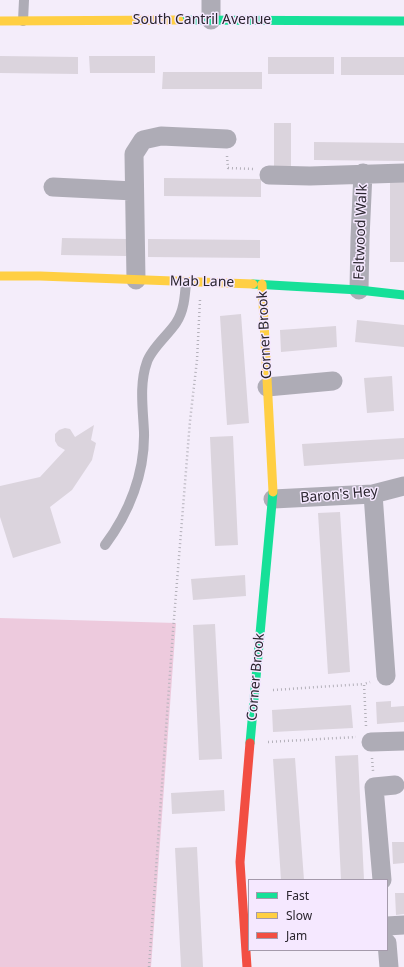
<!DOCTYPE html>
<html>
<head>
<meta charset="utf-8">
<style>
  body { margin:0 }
  #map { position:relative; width:404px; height:967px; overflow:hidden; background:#f4edfa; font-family:"Noto Sans",sans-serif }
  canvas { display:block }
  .legend { position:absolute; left:248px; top:879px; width:140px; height:72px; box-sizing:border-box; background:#f5e8ff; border:1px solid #a49aab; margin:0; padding:5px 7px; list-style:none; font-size:12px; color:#2a252e }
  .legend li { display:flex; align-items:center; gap:8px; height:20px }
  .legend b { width:20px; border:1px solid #a49aab }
</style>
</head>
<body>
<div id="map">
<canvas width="404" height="967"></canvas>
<ul class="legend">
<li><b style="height:5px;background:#16e098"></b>Fast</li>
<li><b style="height:5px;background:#ffcf43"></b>Slow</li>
<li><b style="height:5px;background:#f24e42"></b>Jam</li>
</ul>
</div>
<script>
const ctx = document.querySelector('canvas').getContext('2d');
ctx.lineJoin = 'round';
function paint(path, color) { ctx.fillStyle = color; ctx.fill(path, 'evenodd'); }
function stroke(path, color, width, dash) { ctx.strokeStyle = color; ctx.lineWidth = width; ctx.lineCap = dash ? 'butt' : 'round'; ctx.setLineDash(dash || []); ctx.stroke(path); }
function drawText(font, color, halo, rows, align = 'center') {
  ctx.font = font + ' "Noto Sans",sans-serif'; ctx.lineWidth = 3; ctx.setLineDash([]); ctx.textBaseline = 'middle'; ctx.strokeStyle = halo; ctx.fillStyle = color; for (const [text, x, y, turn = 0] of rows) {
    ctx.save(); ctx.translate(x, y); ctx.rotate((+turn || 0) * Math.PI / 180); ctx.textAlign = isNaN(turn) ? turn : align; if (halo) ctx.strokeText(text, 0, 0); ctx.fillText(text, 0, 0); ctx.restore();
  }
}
const green = new Path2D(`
  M0,618L176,623L151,967H0Z`);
const building = new Path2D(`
  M0,56L78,57V74L0,73Z
  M89,56H155V73H90Z
  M268,57H334V74H268Z
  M341,57H404V75H341Z
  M163,72H262V89H162Z
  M274,123H291V171H274Z
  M314,142L404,143V161L314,160Z
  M164,178L261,179V197L164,196Z
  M390,182H404V262H390Z
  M62,238L127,239L126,256L61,255Z
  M148,239L260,240V258L148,257Z
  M241,314L249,423L227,425L220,316Z
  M357,320L404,325V347L355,342Z
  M336,326L337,347L281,352L280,330Z
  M392,376L394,411L367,413L364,378Z
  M94,425L91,440L96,443L92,460L72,490L50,507L61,543L13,558L0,517V486L40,477L65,450L58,446L55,441V434L59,430L65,428L70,429L75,437Z
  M233,436L238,545L215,546L210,437Z
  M404,438V459L304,466L302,444Z
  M340,512L350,672L328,674L318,513Z
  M245,575L246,596L193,600L191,579Z
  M215,624L222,759L199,760L193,625Z
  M391,701V707L404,706V722L377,724L376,702Z
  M351,705L353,728L273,732L272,710Z
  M358,755L364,880H341L335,756Z
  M295,758L304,880H281L273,759Z
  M224,790L225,811L172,814L171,793Z
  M392,842H404V863L393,864Z
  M197,847L203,967H181L175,848Z
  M395,893H404V914L396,915Z`);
const path = new Path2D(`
  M227,156L228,168L254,169
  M273,690L364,684
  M366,726L364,684L370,682
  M268,742L356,737
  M372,758L373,771
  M149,967L173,631L190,421L197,360L200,300`);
const lane = new Path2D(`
  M23,21L24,0
  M105,545C129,513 145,473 144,432C143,409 139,384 147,362C151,349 168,335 176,323C184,311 185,296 186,282`);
const street = new Path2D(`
  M211,0V20
  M269,175L310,176L404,173
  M53,187L134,191
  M136,280L134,154L143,140L161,136L227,139
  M359,290L360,238L363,173
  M267,387L333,381
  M373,494L386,676
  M273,499L373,494L404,486
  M371,742L404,741
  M382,880L374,787L395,785
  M387,926L404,925
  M387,943L389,967`);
const fast = new Path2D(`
  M179,20L404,21
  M253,284L359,290L404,295
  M250,743L273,492`);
const slow = new Path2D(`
  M0,21L179,20
  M0,276H40L253,284
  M262,284L273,492`);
const jam = new Path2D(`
  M247,967L240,862L250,743`);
const streetNames = [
  ["South Cantril Avenue",202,20],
  ["Feltwood Walk",361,232,-88],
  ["Mab Lane",202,282,1],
  ["Corner Brook",265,335,-93],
  ["Baron's Hey",339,495,-5],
  ["Corner Brook",256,677,-85]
];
paint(green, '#edcadd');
paint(building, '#dbd4dd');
stroke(path, '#b4b1ba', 2.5, [1, 3]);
stroke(lane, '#aeacb6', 10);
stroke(street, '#aeacb6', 19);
stroke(fast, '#16e098', 9);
stroke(slow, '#ffcf43', 9);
stroke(jam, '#f24e42', 9);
drawText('14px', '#2a252e', '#f5e8ff', streetNames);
</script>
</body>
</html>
